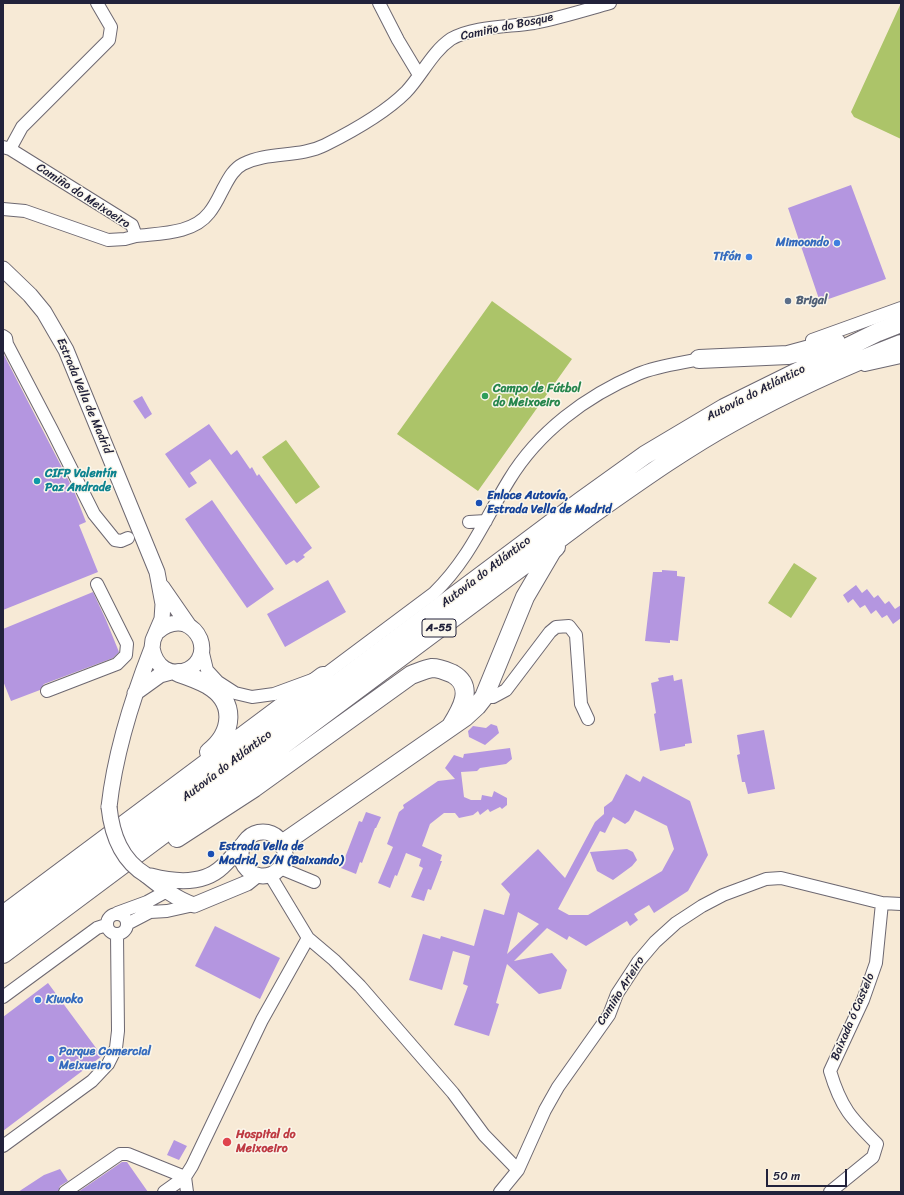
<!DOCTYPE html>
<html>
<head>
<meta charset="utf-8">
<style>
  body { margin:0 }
  #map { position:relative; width:904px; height:1195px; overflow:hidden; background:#f7ead6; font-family:Sriracha,sans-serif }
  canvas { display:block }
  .frame { position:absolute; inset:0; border:4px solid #22223b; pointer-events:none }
  .scale { position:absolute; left:766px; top:1169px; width:81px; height:18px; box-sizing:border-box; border:2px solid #22223b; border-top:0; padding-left:5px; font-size:12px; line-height:14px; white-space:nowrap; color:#22223b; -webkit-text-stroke:3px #fbf7ec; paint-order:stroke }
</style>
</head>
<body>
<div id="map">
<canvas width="904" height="1195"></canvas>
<div class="frame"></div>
<div class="scale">50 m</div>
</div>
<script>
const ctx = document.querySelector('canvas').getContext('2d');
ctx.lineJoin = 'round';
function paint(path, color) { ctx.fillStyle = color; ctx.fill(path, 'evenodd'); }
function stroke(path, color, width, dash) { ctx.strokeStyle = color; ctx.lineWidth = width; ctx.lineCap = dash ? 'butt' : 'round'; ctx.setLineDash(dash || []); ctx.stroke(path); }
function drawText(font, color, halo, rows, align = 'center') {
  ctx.font = font + ' Sriracha,sans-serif'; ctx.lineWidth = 3; ctx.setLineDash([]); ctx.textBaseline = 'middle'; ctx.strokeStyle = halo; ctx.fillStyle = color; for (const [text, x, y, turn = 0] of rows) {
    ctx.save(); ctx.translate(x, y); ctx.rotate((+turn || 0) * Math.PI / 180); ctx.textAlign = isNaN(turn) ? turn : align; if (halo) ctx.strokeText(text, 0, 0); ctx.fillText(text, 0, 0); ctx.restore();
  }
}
const green = new Path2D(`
  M901,3V139L854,117L851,112Z
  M492,301L572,359L478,491L397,434Z
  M286,440L320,487L296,504L262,457Z
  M794,563L817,578L791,618L768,603Z`);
const building = new Path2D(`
  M851,185L886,279L820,302L788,208Z
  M3,353L74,491L86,522L79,525L98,572L3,610Z
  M142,396L152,414L145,419L133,401Z
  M209,424L231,455L237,450L250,469L252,467L257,476L259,474L312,548L303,555L305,557L297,563L294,560L286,565L210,459L190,473L197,483L189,488L165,454Z
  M212,500L274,589L247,608L185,519Z
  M662,570L677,571V576L685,577L678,641L670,640V643L645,641L653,572H662Z
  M328,580L346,612L285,647L267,614Z
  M856,585L862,593L867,589L874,598L878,595L885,604L889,601L895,609L901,605V618L893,624L887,615L882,618L876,610L871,614L865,605L860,608L853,599L848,603L843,595Z
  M93,592L106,620L119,652L113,658L44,684L40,690L11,701L3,681V629Z
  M673,675L674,681L682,679L692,743L685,744V746L660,751L654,714L656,713L651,683L659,681L658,678Z
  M491,724L497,726L499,733L485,745L469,737L468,731L473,726L486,728Z
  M764,730L775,789L748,794L745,782H742L737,755L740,754L737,735Z
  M510,748L512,759L506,764L480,768L477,771L461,772L464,797L471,800H481L482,795L492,797L494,791L507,798V805L502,809L500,807L490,812L488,809L480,815L478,811L473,815L459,818L455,813H444L430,824L422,846L442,855L440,861H442L431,890L428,889L424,901L411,897L423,868L419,866L421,859L406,853L397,876L395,875L390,888L378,883L393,847L387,844L399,812L404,808L403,805L438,781L455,779L445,768L454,755L463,758L464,754Z
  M626,774L640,782L643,776L690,801L708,855L688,891L654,913L649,905L634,914L638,920L630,926L627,921L586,946L569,936L567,940L547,928L514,961L552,953L567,970L561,989L539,994L507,964L496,1003L499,1004L489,1036L454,1025L468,986L463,984L470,956L453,951L442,990L409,980L423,934L440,939L441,936L474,946L484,909L504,915L510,894L501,884L538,849L565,878L595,822L604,814V807L612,801ZM635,810L667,826L674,849L662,871L588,915H569L558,909L600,831L605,833L613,817L625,824L629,821ZM518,912L539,924L507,954Z
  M366,812L381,817L376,828H375L362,863L360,862L356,874L341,868L359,821L362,822Z
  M627,849L633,852L637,860L632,866L613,880L597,871L590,852Z
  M215,926L280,958L260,999L195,966Z
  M48,983L102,1056L3,1131V1017Z
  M174,1140L187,1146L179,1160L167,1155Z
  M122,1162H127L148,1192H78Z
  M60,1169L68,1181L60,1186L58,1192H18L44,1175Z`);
const minor = new Path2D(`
  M379,3L398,40L419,75
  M3,147L10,149L132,225L136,236L125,239L108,240L25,211L3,209
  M10,149L22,127L109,40L111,27L97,3
  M136,236C160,233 193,234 209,213C215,206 219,197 223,189C228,180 233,169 243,164C269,151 299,158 325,145C351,132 386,112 406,92C422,75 432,52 451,39C473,26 509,27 534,23C560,18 585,10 610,3
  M3,336L6,338L7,344L52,430L94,514L115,540L121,541L128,538
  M812,340L901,308
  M865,365L901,357
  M469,522L486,521
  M202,649L207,670L218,682L235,693L252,697L274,694L323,676L434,593C469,559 484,521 509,480C538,432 586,396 638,374C659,365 683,363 705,358
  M47,691L117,664L126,655L127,644L97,584
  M484,697H493L506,690L550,632L556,627L569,626L576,635L581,704L588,719
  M280,868L314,882
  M270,875L308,938L334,960L360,986L453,1093L484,1135L518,1170
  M117,913L147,902L167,891
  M107 924a10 10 0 1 1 20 0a10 10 0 1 1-20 0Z
  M127,924L150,912L167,911L194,905
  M3,997L97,928L106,925
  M3,1146L92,1081L108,1064L116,1048L118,1031L117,934
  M185,1177L187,1192
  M65,1192L120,1154H128L185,1177
  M164,1192L185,1177L192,1166L262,1020L308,938
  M500,1192L518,1170L545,1110L558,1087L609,1015L617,994L638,962L655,942L676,923L702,906L723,895L766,879L781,878L882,903L901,904
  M830,1192L873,1157L877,1144C851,1118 841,1108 830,1071L863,1000L876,963L882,903`);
const major = new Path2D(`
  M3,269L30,295L44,312L66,350L157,572L163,604L162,619L153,640L152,648C132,699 115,753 109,807
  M162,587L189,626
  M152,648C160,690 212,671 200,639C197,632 192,627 185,624C174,621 165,625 157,632
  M135,693L160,675L171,672
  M241 854a22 22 0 1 1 44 0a22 22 0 1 1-44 0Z
  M146,875C161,887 176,899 194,905L247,883L257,875
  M151,876C174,882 203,885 222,867C230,860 236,852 243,844`);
const highway = new Path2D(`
  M699,359L788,355L836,342
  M179,673C188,676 199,680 208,685C237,702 233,733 209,752
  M177,838L254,788L411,675C417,673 425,669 432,668C440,668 446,671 453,674C475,687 461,710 451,726
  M282,844L465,717L477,706L484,697L525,597L552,551L556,547
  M3,915L323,676
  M3,936L136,834L581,501L645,455L724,408L878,332L901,323
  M3,954L591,515C638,482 684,449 733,422C787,392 844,366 901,344`);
const majorBridge = new Path2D(`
  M109,807C112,835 121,860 146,875`);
const markers = [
  [837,243,4,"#3f7fe0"],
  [749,257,4,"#3f7fe0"],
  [788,301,4,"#5c6f8a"],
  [485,396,4,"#2e9e5b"],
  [37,481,4,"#0f9aa8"],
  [479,503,4,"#1a4fb4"],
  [211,854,4,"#1a4fb4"],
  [38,1000,4,"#3f7fe0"],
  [51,1059,4,"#3f7fe0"],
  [227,1142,5,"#e0444e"]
];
const shields = [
  [439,628,34]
];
const shieldNames = [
  ["A-55",439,628]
];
const streetNames = [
  ["Camiño do Bosque",507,27,-12],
  ["Camiño do Meixoeiro",83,196,33],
  ["Autovía do Atlántico",756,393,-27],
  ["Estrada Vella de Madrid",84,396,67],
  ["Autovía do Atlántico",486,572,-37],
  ["Autovía do Atlántico",227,766,-37],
  ["Camiño Arieiro",621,991,-58],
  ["Baixada ó Castelo",853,1017,-67]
];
const shopNames = [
  ["Mimoondo",829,243],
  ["Tifón",741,257],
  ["Kiwoko",46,1000,"left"],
  ["Parque Comercial",59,1052,"left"],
  ["Meixueiro",59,1066,"left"]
];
const serviceNames = [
  ["Brigal",796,301]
];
const leisureNames = [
  ["Campo de Fútbol",493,389],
  ["do Meixoeiro",493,403]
];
const cultureNames = [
  ["CIFP Valentín",45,474],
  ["Paz Andrade",45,488]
];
const transitNames = [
  ["Enlace Autovía,",487,496],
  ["Estrada Vella de Madrid",487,510],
  ["Estrada Vella de",219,847],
  ["Madrid, S/N (Baixando)",219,861]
];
const healthNames = [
  ["Hospital do",236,1135],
  ["Meixoeiro",236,1149]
];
paint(green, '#acc469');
paint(building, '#b496e0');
stroke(minor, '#6d6871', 14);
stroke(major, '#6d6871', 17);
stroke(highway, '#6d6871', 20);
stroke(minor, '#fff', 12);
stroke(major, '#fff', 15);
stroke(highway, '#fff', 18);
stroke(majorBridge, '#6d6871', 17, []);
stroke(majorBridge, '#fff', 15);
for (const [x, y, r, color] of markers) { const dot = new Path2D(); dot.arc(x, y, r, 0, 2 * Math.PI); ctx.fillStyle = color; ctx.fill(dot); stroke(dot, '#fbf7ec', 1.5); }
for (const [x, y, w] of shields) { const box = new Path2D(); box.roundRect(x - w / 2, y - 9, w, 18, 3); ctx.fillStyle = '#fbf7ec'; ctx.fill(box); stroke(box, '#22223b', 1); }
drawText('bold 11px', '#22223b', null, shieldNames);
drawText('12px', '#22223b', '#fbf7ec', streetNames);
drawText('bold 12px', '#366cbe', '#fbf7ec', shopNames, 'right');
drawText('bold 12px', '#4e5e75', '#fbf7ec', serviceNames, 'left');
drawText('bold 12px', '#27864d', '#fbf7ec', leisureNames, 'left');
drawText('bold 12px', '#0d838f', '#fbf7ec', cultureNames, 'left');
drawText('bold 12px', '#164399', '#fbf7ec', transitNames, 'left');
drawText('bold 12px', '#be3a42', '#fbf7ec', healthNames, 'left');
</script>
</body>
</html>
